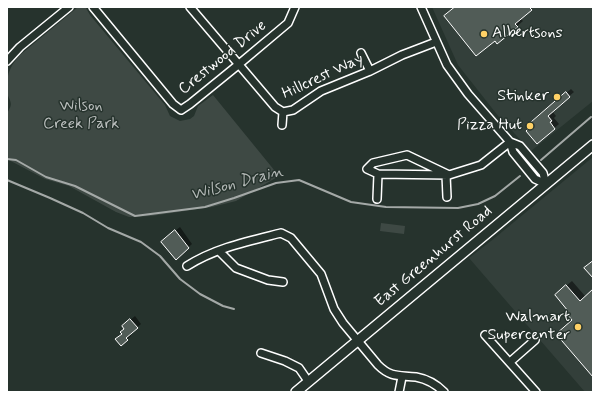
<!DOCTYPE html>
<html>
<head>
<meta charset="utf-8">
<style>
  body { margin:0 }
  #map { position:relative; width:600px; height:399px; overflow:hidden; background:#26332d; font-family:Mynerve,sans-serif }
  canvas { display:block }
  .frame { position:absolute; inset:0; border:8px solid #fff; pointer-events:none }
</style>
</head>
<body>
<div id="map">
<canvas width="600" height="399"></canvas>
<div class="frame"></div>
</div>
<script>
const ctx = document.querySelector('canvas').getContext('2d');
ctx.lineJoin = 'round';
function paint(path, color) { ctx.fillStyle = color; ctx.fill(path, 'evenodd'); }
function stroke(path, color, width, dash) { ctx.strokeStyle = color; ctx.lineWidth = width; ctx.lineCap = dash ? 'butt' : 'round'; ctx.setLineDash(dash || []); ctx.stroke(path); }
function drawText(font, color, halo, rows, align = 'center') {
  ctx.font = font + ' Mynerve,sans-serif'; ctx.lineWidth = 3; ctx.setLineDash([]); ctx.textBaseline = 'middle'; ctx.strokeStyle = halo; ctx.fillStyle = color; for (const [text, x, y, turn = 0] of rows) {
    ctx.save(); ctx.translate(x, y); ctx.rotate((+turn || 0) * Math.PI / 180); ctx.textAlign = isNaN(turn) ? turn : align; if (halo) ctx.strokeText(text, 0, 0); ctx.fillText(text, 0, 0); ctx.restore();
  }
}
const built = new Path2D(`
  M432,7H593V101L531,151L499,117L458,65Z
  M593,157V392H585L469,258L491,241Z`);
const green = new Path2D(`
  M78,7L86,8L90,15L165,105L170,116L180,121L190,119L194,116L198,106L213,95L279,176L236,201L212,207L151,216L129,217L116,212L69,186L45,179L7,159V113C14,103 10,102 7,93C7,92 7,87 7,86C7,73 11,65 20,55Z
  M381,223L405,226L404,234L380,231Z`);
const shadow = new Path2D(`
  M455,7H532L520,18L523,21L498,43Z
  M571,89L574,92L552,111L556,116L554,118L559,124L537,143L530,128L533,122Z
  M180,227L192,244L176,258L166,238Z
  M572,281L585,296L593,290V375L557,334L573,319L561,290Z
  M135,316L141,324L130,334L131,336L121,344L123,333L127,323Z`);
const stream = new Path2D(`
  M7,159L16,160L46,177L75,186L135,216L205,207L234,198L276,183L299,180L351,202L386,207L458,208L478,204L495,196L520,176
  M541,160L591,117
  M7,180L50,198L83,213L108,228L141,242L160,256L180,279L200,294L223,306L234,309`);
const building = new Path2D(`
  M455,7H529L532,10L515,24L518,27L497,44L495,41L476,56L444,16Z
  M566,92L570,97L548,116L552,121L550,122L555,129L537,144L526,131L529,128L527,126Z
  M175,230L189,248L176,260L161,242Z
  M593,261V278L584,268Z
  M566,285L580,301L593,289V377L556,334L572,320L566,313L568,311L555,295Z
  M130,319L138,328L126,338L128,340L121,346L115,339L122,334L120,332L124,329L122,326Z`);
const minor = new Path2D(`
  M93,7L173,104L181,110L190,104L238,65L288,23L295,7
  M190,7L275,107L283,112L293,110L321,91L370,71L402,55L436,42
  M421,7L447,65L468,94L510,142L513,152L535,179L546,184
  M361,53L370,71
  M7,61L20,47L69,7
  M282,125L283,112
  M510,142L520,146L543,173L546,184
  M446,175L447,197
  M449,175L407,155L373,163L367,169L378,174L449,175L481,165L510,142
  M377,199L378,174
  M219,251L236,268L268,280L283,282
  M187,266C215,248 249,241 281,233L291,238L321,274L334,309L343,323L378,365C391,378 399,375 416,377C427,379 436,384 444,392
  M485,335L536,392
  M261,353L285,361L299,368L308,381
  M510,362L535,340
  M399,392L402,377`);
const secondary = new Path2D(`
  M296,392L593,145`);
const markers = [
  [484,34,4,"#ffd166"],
  [557,97,4,"#ffd166"],
  [530,126,4,"#ffd166"],
  [578,327,4,"#ffd166"]
];
const poiNames = [
  ["Albertsons",492,34,"left"],
  ["Stinker",549,97],
  ["Pizza Hut",522,126],
  ["Walmart",570,318],
  ["Supercenter",570,336]
];
const streetNames = [
  ["Crestwood Drive",223,58,-39],
  ["Hillcrest Way",323,77,-25],
  ["East Greenhurst Road",434,257,-40]
];
const parkNames = [
  ["Wilson",81,107],
  ["Creek Park",81,125]
];
const waterNames = [
  ["Wilson Drain",237,184,-15]
];
paint(built, '#333f3a');
paint(green, '#3e4944');
paint(shadow, '#0007');
stroke(stream, '#a4a9a7', 2);
paint(building, '#515c57');
stroke(building, '#fff', 1);
stroke(minor, '#fff', 10);
stroke(secondary, '#fff', 12);
stroke(minor, '#26332d', 7);
stroke(secondary, '#26332d', 9);
for (const [x, y, r, color] of markers) { const dot = new Path2D(); dot.arc(x, y, r, 0, 2 * Math.PI); ctx.fillStyle = color; ctx.fill(dot); stroke(dot, '#26332d', 1.5); }
drawText('16px', '#fff', '#26332d', poiNames, 'right');
drawText('16px', '#fff', '#26332d', streetNames);
drawText('16px', '#bbbfbe', '#26332d', parkNames);
drawText('italic 17px', '#b3b8b6', '#26332d', waterNames);
</script>
</body>
</html>
